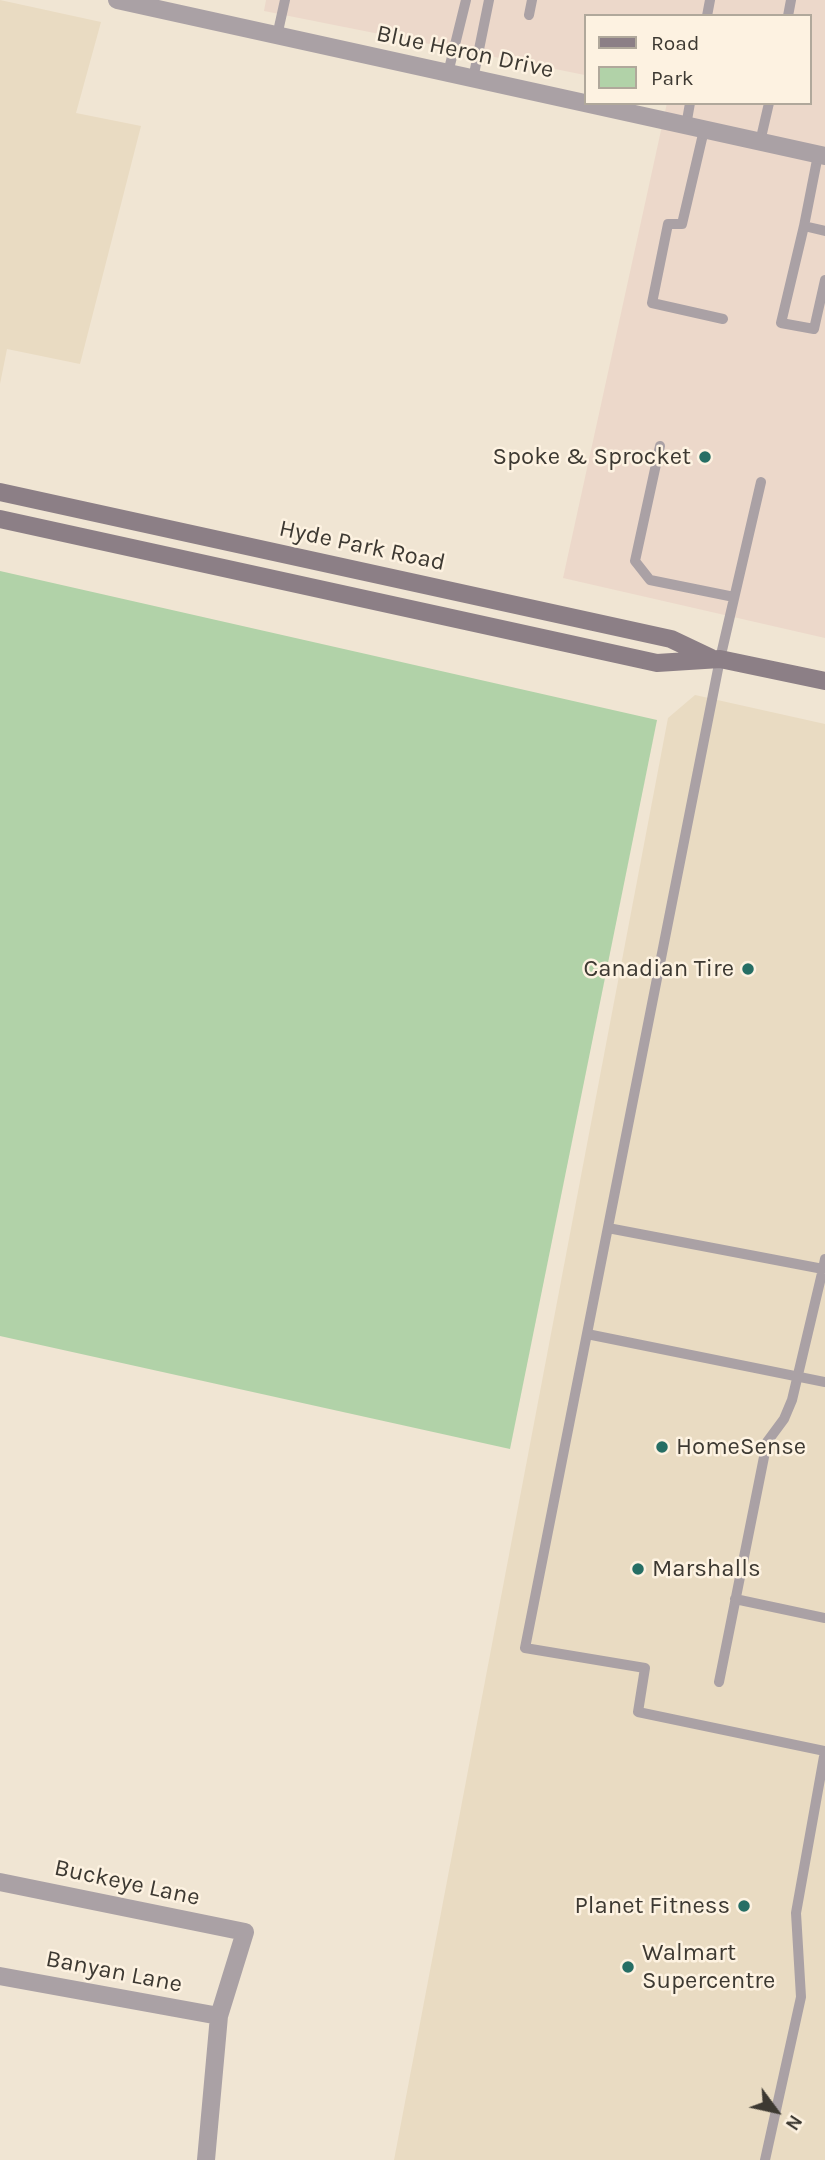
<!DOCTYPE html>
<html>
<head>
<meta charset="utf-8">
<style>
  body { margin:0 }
  #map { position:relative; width:825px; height:2160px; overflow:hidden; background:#f0e5d3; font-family:Karla,sans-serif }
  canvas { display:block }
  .legend { position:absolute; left:584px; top:14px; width:228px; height:91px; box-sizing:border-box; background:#fdf2e1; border:2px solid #b0a89b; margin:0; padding:9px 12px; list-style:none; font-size:21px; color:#3d3932 }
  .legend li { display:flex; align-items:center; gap:14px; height:35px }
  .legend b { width:35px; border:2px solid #b0a89b }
  .north { position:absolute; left:741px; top:2076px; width:70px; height:70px; -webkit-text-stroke:5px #fdf2e1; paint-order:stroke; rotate:123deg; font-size:19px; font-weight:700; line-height:28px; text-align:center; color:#3d3932 }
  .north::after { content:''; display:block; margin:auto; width:24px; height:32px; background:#3d3932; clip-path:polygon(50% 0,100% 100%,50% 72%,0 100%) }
</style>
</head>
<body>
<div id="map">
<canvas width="825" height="2160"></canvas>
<ul class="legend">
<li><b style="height:9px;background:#8c7f86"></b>Road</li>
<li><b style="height:19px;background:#b1d2a8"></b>Park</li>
</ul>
<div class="north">N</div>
</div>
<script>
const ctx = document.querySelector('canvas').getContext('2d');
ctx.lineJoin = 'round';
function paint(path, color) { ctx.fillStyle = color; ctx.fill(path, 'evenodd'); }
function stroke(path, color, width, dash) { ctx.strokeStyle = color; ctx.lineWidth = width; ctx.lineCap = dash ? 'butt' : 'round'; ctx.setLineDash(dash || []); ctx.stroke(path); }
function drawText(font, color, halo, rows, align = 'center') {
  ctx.font = font + ' Karla,sans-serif'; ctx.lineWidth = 5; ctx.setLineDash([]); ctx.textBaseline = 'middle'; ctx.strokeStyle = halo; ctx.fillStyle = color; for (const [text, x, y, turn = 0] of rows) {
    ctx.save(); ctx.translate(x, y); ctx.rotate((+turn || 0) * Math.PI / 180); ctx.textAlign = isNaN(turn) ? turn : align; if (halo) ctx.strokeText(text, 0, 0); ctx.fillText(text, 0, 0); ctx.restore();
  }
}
const built = new Path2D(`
  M0,0L101,22L76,113L141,126L80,364L7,349L0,384Z
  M695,695L825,724V2160H394L668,718Z`);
const industrial = new Path2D(`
  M266,0H825V638L563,578L667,103H809V16H585V75L264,11Z`);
const green = new Path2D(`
  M0,571L657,720L510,1449L0,1336Z`);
const lane = new Path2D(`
  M529,15L532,0
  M707,16L710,0
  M788,16L791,0
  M277,36L285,0
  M448,73L466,0
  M473,79L489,0
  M686,126L690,103
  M704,130L682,224H668L652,303L723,319
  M760,142L769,103
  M818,155L804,226L781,323L814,329L825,280
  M804,226L825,231
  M660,446L635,561L650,580L734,597
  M761,482L720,659L525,1648L645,1668L638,1712L825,1751
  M608,1228L823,1269L825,1259
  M587,1334L825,1382
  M735,1599L825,1618
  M719,1682L767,1442L784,1419L792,1400L823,1269
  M765,2160L801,1997L796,1913L825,1751`);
const street = new Path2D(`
  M117,0L825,156
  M0,1882L245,1932L219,2016L206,2160
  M0,1976L219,2016`);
const secondary = new Path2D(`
  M0,492L671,639L711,658
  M0,519L657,663L720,659L825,681`);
const markers = [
  [705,457,7,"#266e64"],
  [748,969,7,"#266e64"],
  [662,1447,7,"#266e64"],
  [638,1569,7,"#266e64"],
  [744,1906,7,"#266e64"],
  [628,1967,7,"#266e64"]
];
const streetNames = [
  ["Blue Heron Drive",465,52,12],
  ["Hyde Park Road",362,546,12],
  ["Buckeye Lane",127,1883,12],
  ["Banyan Lane",114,1972,11]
];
const poiNames = [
  ["Spoke & Sprocket",691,457],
  ["Canadian Tire",734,969],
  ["HomeSense",676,1447,"left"],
  ["Marshalls",652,1569,"left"],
  ["Planet Fitness",730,1906],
  ["Walmart",642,1953,"left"],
  ["Supercentre",642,1981,"left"]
];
paint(built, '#e9dbc2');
paint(industrial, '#ecd8ca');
paint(green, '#b1d2a8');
stroke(lane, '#aaa1a5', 10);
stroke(street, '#aaa1a5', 18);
stroke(secondary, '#8c7f86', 18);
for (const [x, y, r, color] of markers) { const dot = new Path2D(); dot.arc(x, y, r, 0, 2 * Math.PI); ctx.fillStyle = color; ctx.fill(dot); stroke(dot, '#fdf2e1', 2.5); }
drawText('24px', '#3d3932', '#fdf2e1', streetNames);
drawText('24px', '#3d3932', '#fdf2e1', poiNames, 'right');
</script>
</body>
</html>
